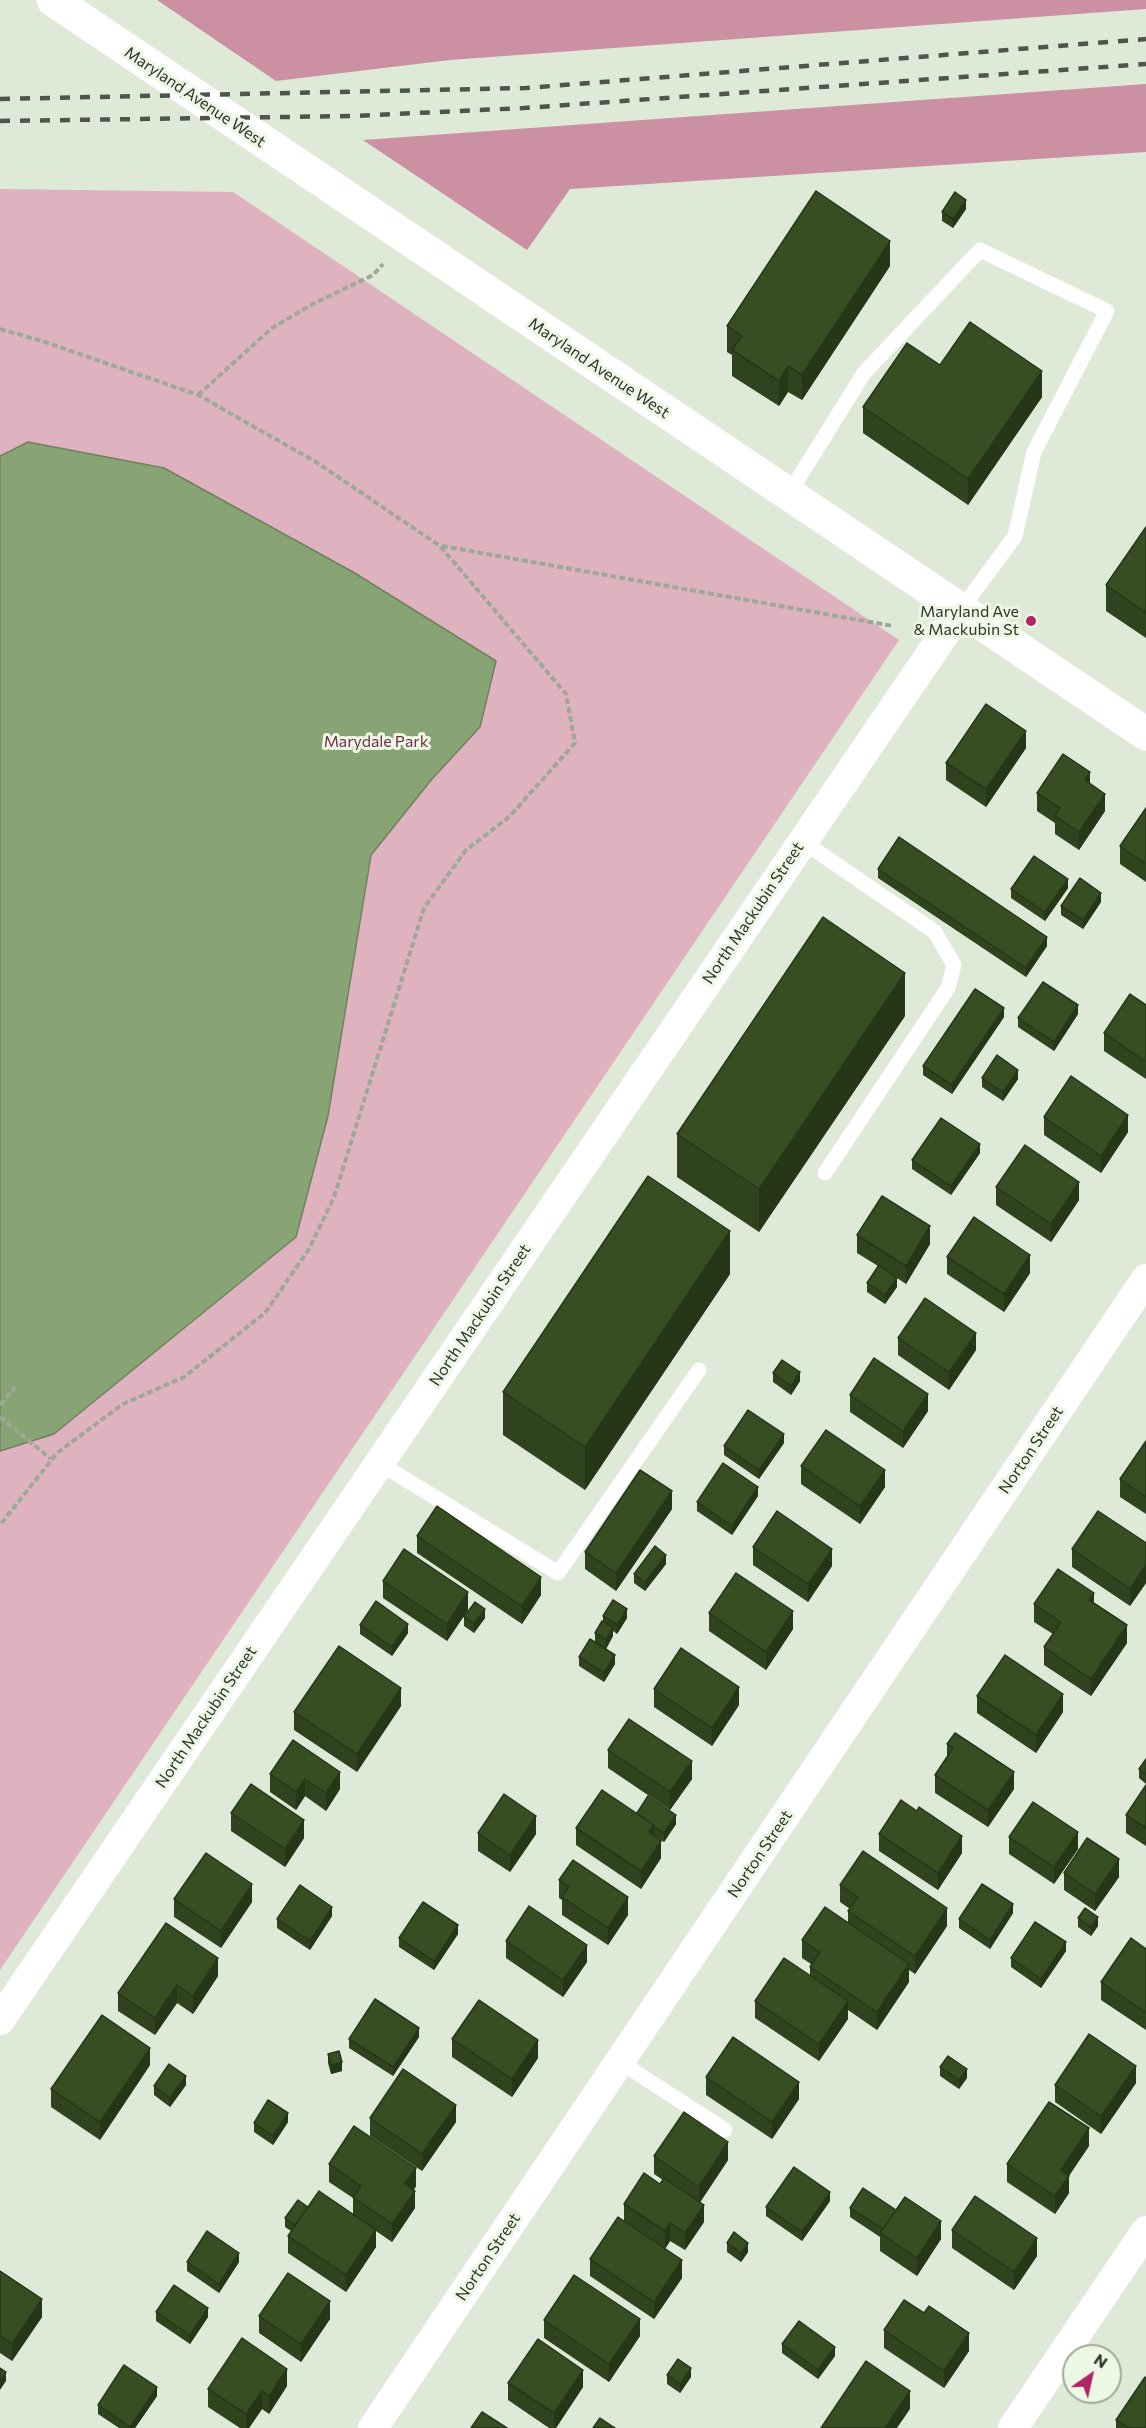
<!DOCTYPE html>
<html>
<head>
<meta charset="utf-8">
<style>
  body { margin:0 }
  #map { position:relative; width:1146px; height:2428px; overflow:hidden; background:#dfe9d7; font-family:Commissioner,sans-serif }
  canvas { display:block }
  .north { position:absolute; left:1062px; top:2344px; width:60px; height:60px; box-sizing:border-box; background:#ecf7e4; border:2px solid #a1a99b; border-radius:50%; rotate:34deg; font-size:16px; font-weight:700; line-height:24px; text-align:center; color:#30342d }
  .north::after { content:''; display:block; margin:auto; width:21px; height:27px; background:#af2565; clip-path:polygon(50% 0,100% 100%,50% 72%,0 100%) }
</style>
</head>
<body>
<div id="map">
<canvas width="1146" height="2428"></canvas>
<div class="north">N</div>
</div>
<script>
const ctx = document.querySelector('canvas').getContext('2d');
ctx.lineJoin = 'round';
function paint(path, color) { ctx.fillStyle = color; ctx.fill(path, 'evenodd'); }
function stroke(path, color, width, dash) { ctx.strokeStyle = color; ctx.lineWidth = width; ctx.lineCap = dash ? 'butt' : 'round'; ctx.setLineDash(dash || []); ctx.stroke(path); }
function drawText(font, color, halo, rows, align = 'center') {
  ctx.font = font + ' Commissioner,sans-serif'; ctx.lineWidth = 6; ctx.setLineDash([]); ctx.textBaseline = 'middle'; ctx.strokeStyle = halo; ctx.fillStyle = color; for (const [text, x, y, turn = 0] of rows) {
    ctx.save(); ctx.translate(x, y); ctx.rotate((+turn || 0) * Math.PI / 180); ctx.textAlign = isNaN(turn) ? turn : align; if (halo) ctx.strokeText(text, 0, 0); ctx.fillText(text, 0, 0); ctx.restore();
  }
}
const green = new Path2D(`
  M0,189L233,192L899,640L0,1970Z`);
const forest = new Path2D(`
  M157,0H1146V9L450,60L276,81Z
  M1146,84V152L570,189L527,250L363,140Z`);
const water = new Path2D(`
  M28,442L164,468L353,572L496,661L480,727L432,779L371,855L328,1116L296,1237L54,1434L0,1451V456Z`);
const path = new Path2D(`
  M0,329L42,341L198,395L316,462L440,546L566,694L575,743L509,817L466,850L424,908L334,1197L309,1249L265,1313L184,1377L123,1404L57,1453L0,1525
  M198,395L272,328L315,303L373,275L383,264
  M442,546L893,626
  M0,1405L17,1385
  M0,1417L51,1459`);
const service = new Path2D(`
  M788,495L864,373L980,250L1107,311L1034,452L1015,536L960,611
  M802,841L935,932L954,965L948,988L825,1173
  M379,1463L558,1573L699,1370
  M620,2062L725,2130`);
const minor = new Path2D(`
  M0,2020L960,611
  M373,2428L1146,1279
  M1013,2428L1146,2231`);
const secondary = new Path2D(`
  M53,0L1146,734`);
const rail = new Path2D(`
  M0,99L526,88L1146,39
  M0,121L352,116L524,108L1146,64`);
const wall = new Path2D(`
  M966,209L953,228L942,221V212Z
  M890,266L802,400L788,392L779,406L732,376V355L727,352V326Z
  M940,365L1042,397L968,505L863,433V407Z
  M1146,527V638L1106,611V585Z
  M1026,748L986,807L946,780V763Z
  M1090,783L1105,811L1079,850L1055,834V823L1037,811V793Z
  M1146,808V882L1120,864V846Z
  M878,869L1047,946L1026,977L878,878Z
  M1068,888L1045,921L1011,898V889Z
  M1101,902L1083,929L1061,915V906Z
  M1146,1005V1079L1104,1051V1033Z
  M1078,1014L1054,1051L1018,1027V1018Z
  M905,1016L759,1232L677,1177V1134Z
  M1004,1017L952,1094L923,1075V1066Z
  M982,1078L1018,1079L1003,1101L982,1087Z
  M1044,1117L1128,1132L1101,1173L1044,1135Z
  M980,1153L951,1195L912,1169V1160Z
  M996,1187L1079,1200L1051,1242L996,1205Z
  M857,1235L930,1244L906,1284L897,1278V1287L885,1304L867,1292V1283L878,1266L857,1253Z
  M947,1257L1030,1273L1004,1312L947,1274Z
  M730,1274L585,1490L503,1435V1392Z
  M898,1338L976,1350L949,1390L898,1355Z
  M773,1373L800,1381L791,1395L773,1382Z
  M850,1395L928,1411L903,1448L850,1412Z
  M1146,1441V1514L1120,1497V1479Z
  M784,1443L759,1479L724,1455V1446Z
  M801,1466L885,1487L860,1524L801,1484Z
  M758,1496L732,1535L697,1511V1502Z
  M672,1509L616,1591L585,1569V1552Z
  M417,1536L541,1595L522,1624L417,1553Z
  M1146,1543V1583L1130,1606L1072,1567V1549Z
  M753,1547L832,1566L808,1602L753,1565Z
  M666,1564L645,1591L634,1583V1574Z
  M383,1581L468,1610L447,1641L383,1598Z
  M1094,1603L1127,1643L1091,1696L1044,1665V1647L1053,1634L1034,1622V1604Z
  M709,1613L793,1629L766,1670L709,1631Z
  M603,1616L627,1618L617,1634L613,1631V1636L606,1649L615,1664L604,1682L579,1666V1657L595,1641V1633L603,1621Z
  M464,1617L485,1618L474,1633L464,1626Z
  M360,1625L408,1633L392,1656L360,1634Z
  M654,1689L739,1705L712,1746L654,1707Z
  M977,1696L1063,1712L1036,1753L977,1713Z
  M401,1706L357,1772L294,1730V1712Z
  M955,1733L1014,1789L988,1827L935,1793V1775L947,1758V1744Z
  M293,1740L340,1789L326,1811L305,1796L296,1810L270,1792V1774Z
  M608,1750L692,1779L670,1810L608,1768Z
  M1146,1759V1784L1139,1778V1769Z
  M1146,1785V1846L1126,1833V1815Z
  M231,1813L304,1838L285,1867L231,1831Z
  M637,1813L676,1824L664,1842L654,1836L661,1858L641,1889L576,1845V1828Z
  M478,1833L536,1834L510,1872L478,1851Z
  M879,1834L962,1853L938,1890L879,1851Z
  M1009,1837L1078,1849L1054,1884L1009,1854Z
  M1064,1873L1119,1877L1095,1911L1064,1890Z
  M559,1880L628,1915L608,1945L562,1915V1900L559,1898Z
  M840,1885L947,1926L915,1974L909,1970V1982L877,2030L848,2010V2019L819,2061L755,2018V2001L810,1976V1967L811,1964L802,1958V1940L848,1922V1911L850,1909L840,1902Z
  M174,1899L252,1902L221,1948L174,1917Z
  M1013,1913L990,1949L959,1928V1919Z
  M332,1916L310,1950L277,1928V1919Z
  M1078,1918L1098,1926L1091,1936L1078,1927Z
  M458,1934L434,1970L399,1947V1938Z
  M506,1941L587,1962L563,1997L506,1958Z
  M1146,1949V2030L1101,2000V1982Z
  M1066,1951L1041,1988L1011,1967V1958Z
  M218,1976L193,2014L177,2003L155,2035L118,2011V1993Z
  M419,2037L393,2076L349,2048V2039Z
  M452,2039L538,2058L512,2097L452,2057Z
  M328,2054L342,2071L331,2074L328,2063Z
  M150,2065L100,2140L51,2107V2089Z
  M940,2067L967,2078L959,2089L940,2076Z
  M706,2077L799,2099L772,2139L706,2095Z
  M1136,2083L1101,2134L1055,2102V2085Z
  M186,2085L170,2107L154,2095V2086Z
  M370,2118L456,2122L422,2171L370,2136Z
  M288,2122L273,2145L254,2132V2123Z
  M1089,2146L1069,2175V2193L1055,2214L1007,2182V2164Z
  M654,2156L728,2160L700,2202L704,2222L685,2250L670,2241L665,2249L682,2278L654,2319L590,2276V2259L624,2221V2204L660,2184L663,2180L654,2174Z
  M329,2164L416,2186L414,2190L415,2208L392,2242L376,2231V2247L346,2292L288,2253V2236L291,2231L285,2227V2218L308,2207L353,2214V2198L329,2182Z
  M830,2201L802,2241L766,2216V2207Z
  M850,2208L941,2239L917,2276L880,2251V2237L850,2217Z
  M952,2230L1037,2256L1014,2290L952,2248Z
  M727,2243L748,2252L741,2262L727,2252Z
  M187,2262H239L219,2293L187,2271Z
  M0,2271L42,2317L12,2361L0,2353Z
  M156,2312L208,2317L190,2344L156,2321Z
  M259,2316L330,2319L301,2362L259,2333Z
  M544,2320L640,2336L609,2382L544,2338Z
  M884,2330L969,2351L944,2388L884,2348Z
  M782,2344L835,2356L818,2379L782,2353Z
  M667,2375L691,2377L680,2393L667,2384Z
  M508,2383L583,2387L556,2428H549L508,2400Z
  M287,2386L269,2414L262,2409L249,2428H240L208,2407V2389Z
  M157,2396L135,2428H119L98,2414V2405Z
  M1116,2420L1146,2428H1116Z`);
const shadedWall = new Path2D(`
  M966,200V209L953,228V219Z
  M890,241V266L802,400V375Z
  M788,366V392L779,406V381Z
  M1042,371V397L968,505V479Z
  M1026,731V748L986,807V789Z
  M1090,772V790L1085,780Z
  M1105,794V811L1079,850V832Z
  M1068,879V888L1045,921V912Z
  M1101,893V902L1083,929V920Z
  M1047,937V946L1026,977V968Z
  M905,973V1016L759,1232V1189Z
  M1078,1005V1014L1054,1051V1042Z
  M1004,1008V1017L952,1094V1085Z
  M1018,1070V1079L1003,1101V1092Z
  M1128,1115V1132L1101,1173V1156Z
  M980,1144V1153L951,1195V1186Z
  M1079,1182V1200L1051,1242V1224Z
  M930,1226V1244L906,1284V1266Z
  M730,1231V1274L585,1490V1447Z
  M1030,1255V1273L1004,1312V1294Z
  M897,1278V1287L885,1304V1295Z
  M976,1333V1350L949,1390V1372Z
  M800,1372V1381L791,1395V1386Z
  M928,1394V1411L903,1448V1431Z
  M784,1434V1443L759,1479V1470Z
  M885,1470V1487L860,1524V1506Z
  M758,1487V1496L732,1535V1526Z
  M672,1491V1509L616,1591V1573Z
  M832,1549V1566L808,1602V1584Z
  M666,1555V1564L645,1591V1582Z
  M1146,1565V1583L1130,1606V1589Z
  M541,1577V1595L522,1624V1606Z
  M468,1592V1610L447,1641V1624Z
  M1094,1593V1610L1089,1600Z
  M485,1609V1618L474,1633V1624Z
  M627,1609V1618L617,1634V1625Z
  M793,1611V1629L766,1670V1652Z
  M408,1624V1633L392,1656V1647Z
  M1127,1625V1643L1091,1696V1679Z
  M613,1627V1636L606,1649V1640Z
  M615,1655V1664L604,1682V1673Z
  M739,1687V1705L712,1746V1728Z
  M401,1688V1706L357,1772V1754Z
  M1063,1694V1712L1036,1753V1735Z
  M692,1761V1779L670,1810V1792Z
  M340,1772V1789L326,1811V1793Z
  M1014,1772V1789L988,1827V1810Z
  M305,1779V1796L296,1810V1792Z
  M676,1815V1824L664,1842V1833Z
  M536,1816V1834L510,1872V1855Z
  M304,1820V1838L285,1867V1849Z
  M654,1825V1842L649,1832Z
  M1078,1832V1849L1054,1884V1867Z
  M962,1836V1853L938,1890V1873Z
  M661,1841V1858L641,1889V1871Z
  M1119,1859V1877L1095,1911V1894Z
  M252,1884V1902L221,1948V1931Z
  M628,1897V1915L608,1945V1928Z
  M1013,1904V1913L990,1949V1940Z
  M332,1907V1916L310,1950V1941Z
  M947,1908V1926L915,1974V1956Z
  M1098,1917V1926L1091,1936V1927Z
  M458,1925V1934L434,1970V1961Z
  M1066,1942V1951L1041,1988V1979Z
  M587,1945V1962L563,1997V1980Z
  M218,1958V1976L193,2014V1996Z
  M909,1964V1982L877,2030V2012Z
  M177,1985V2003L155,2035V2018Z
  M848,2001V2019L819,2061V2044Z
  M419,2028V2037L393,2076V2067Z
  M538,2040V2058L512,2097V2079Z
  M150,2048V2065L100,2140V2122Z
  M342,2062V2071L331,2074V2065Z
  M1136,2066V2083L1101,2134V2116Z
  M967,2069V2078L959,2089V2080Z
  M186,2076V2085L170,2107V2098Z
  M799,2082V2099L772,2139V2122Z
  M456,2105V2122L422,2171V2154Z
  M288,2113V2122L273,2145V2136Z
  M1089,2128V2146L1061,2188V2170Z
  M728,2142V2160L699,2204V2187Z
  M416,2168V2186L405,2202V2184Z
  M1069,2176V2193L1055,2214V2196Z
  M415,2191V2208L392,2242V2224Z
  M830,2192V2201L802,2241V2232Z
  M704,2205V2222L685,2250V2233Z
  M941,2221V2239L917,2276V2258Z
  M670,2223V2241L665,2249V2231Z
  M376,2230V2247L346,2292V2275Z
  M1037,2238V2256L1014,2290V2272Z
  M748,2243V2252L741,2262V2253Z
  M239,2253V2262L219,2293V2284Z
  M682,2260V2278L654,2319V2302Z
  M42,2299V2317L12,2361V2344Z
  M330,2301V2319L301,2362V2344Z
  M208,2308V2317L190,2344V2335Z
  M640,2319V2336L609,2382V2364Z
  M969,2333V2351L944,2388V2371Z
  M835,2347V2356L818,2379V2370Z
  M691,2368V2377L680,2393V2384Z
  M287,2369V2386L269,2414V2396Z
  M583,2370V2387L556,2428H554V2413Z
  M6,2372V2381L0,2390V2381Z
  M157,2387V2396L135,2428H130Z
  M262,2391V2409L249,2428H246V2414Z
  M910,2391V2409L897,2428H885Z`);
const building = new Path2D(`
  M816,191L890,241L802,375L788,366L779,381L732,350L742,336L727,326Z
  M955,192L966,200L953,219L942,212Z
  M970,322L1042,371L968,479L863,407L907,343L940,365Z
  M1146,527V613L1106,585Z
  M986,704L1026,731L986,789L946,763Z
  M1063,754L1090,772L1085,780L1105,794L1079,832L1055,816L1060,808L1037,793Z
  M1146,808V864L1120,846Z
  M899,837L1047,937L1026,968L878,869Z
  M1034,856L1068,879L1045,912L1011,889Z
  M1080,878L1101,893L1083,920L1061,906Z
  M823,917L905,973L759,1189L677,1134Z
  M1043,982L1078,1005L1054,1042L1018,1018Z
  M975,989L1004,1008L952,1085L923,1066Z
  M1130,994L1146,1005V1062L1104,1033Z
  M997,1055L1018,1070L1003,1092L982,1078Z
  M1071,1076L1128,1115L1101,1156L1044,1117Z
  M941,1118L980,1144L951,1186L912,1160Z
  M1025,1145L1079,1182L1051,1224L996,1187Z
  M648,1176L730,1231L585,1447L503,1392Z
  M882,1196L930,1226L906,1266L857,1235Z
  M974,1217L1030,1255L1004,1294L947,1257Z
  M879,1265L897,1278L885,1295L867,1283Z
  M925,1298L976,1333L949,1372L898,1338Z
  M874,1358L928,1394L903,1431L850,1395Z
  M782,1360L800,1372L791,1386L773,1373Z
  M748,1410L784,1434L759,1470L724,1446Z
  M826,1430L885,1470L860,1506L801,1466Z
  M1146,1441V1497L1120,1479Z
  M723,1463L758,1487L732,1526L697,1502Z
  M640,1470L672,1491L616,1573L585,1552Z
  M437,1506L541,1577L522,1606L417,1536Z
  M777,1511L832,1549L808,1584L753,1547Z
  M1098,1511L1146,1543V1565L1130,1589L1072,1549Z
  M655,1546L666,1555L645,1582L634,1574Z
  M404,1549L468,1592L447,1624L383,1581Z
  M1058,1569L1094,1593L1089,1600L1127,1625L1091,1679L1044,1647L1061,1622L1034,1604Z
  M736,1573L793,1611L766,1652L709,1613Z
  M613,1600L627,1609L617,1625L603,1616Z
  M376,1601L408,1624L392,1647L360,1625Z
  M475,1602L485,1609L474,1624L464,1617Z
  M602,1621L613,1627L606,1640L595,1633Z
  M590,1639L615,1655L604,1673L579,1657Z
  M339,1646L401,1688L357,1754L294,1712Z
  M681,1648L739,1687L712,1728L654,1689Z
  M1005,1655L1063,1694L1036,1735L977,1696Z
  M629,1719L692,1761L670,1792L608,1750Z
  M955,1733L1014,1772L988,1810L935,1775L953,1748L947,1744Z
  M293,1740L340,1772L326,1793L305,1779L296,1792L270,1774Z
  M1146,1759V1775L1139,1769Z
  M251,1784L304,1820L285,1849L231,1813Z
  M1146,1785V1828L1126,1815Z
  M602,1790L654,1825L649,1832L661,1841L641,1871L576,1828Z
  M504,1794L536,1816L510,1855L478,1833Z
  M648,1796L676,1815L664,1833L654,1827V1825L637,1813Z
  M901,1800L917,1811L919,1807L962,1836L938,1873L879,1834Z
  M1033,1802L1078,1832L1054,1867L1009,1837Z
  M1087,1838L1119,1859L1095,1894L1064,1873Z
  M863,1851L947,1908L915,1956L848,1911L858,1897L840,1885Z
  M206,1853L252,1884L221,1931L174,1899Z
  M573,1860L628,1897L608,1928L562,1897L569,1887L559,1880Z
  M982,1884L1013,1904L990,1940L959,1919Z
  M300,1885L332,1907L310,1941L277,1919Z
  M423,1902L458,1925L434,1961L399,1938Z
  M529,1906L587,1945L563,1980L506,1941Z
  M825,1907L909,1964L877,2012L810,1967L820,1952L802,1940Z
  M1085,1908L1098,1917L1091,1927L1078,1918Z
  M1035,1922L1066,1942L1041,1979L1011,1958Z
  M166,1923L218,1958L193,1996L177,1985L155,2018L118,1993Z
  M1131,1938L1146,1949V2013L1101,1982Z
  M784,1958L848,2001L819,2044L755,2001Z
  M375,1999L419,2028L393,2067L349,2039Z
  M479,2000L538,2040L512,2079L452,2039Z
  M102,2015L150,2048L100,2122L51,2089Z
  M1089,2034L1136,2066L1101,2116L1055,2085Z
  M733,2037L799,2082L772,2122L706,2077Z
  M339,2051L342,2062L331,2065L328,2054Z
  M948,2056L967,2069L959,2080L940,2067Z
  M169,2064L186,2076L170,2098L154,2086Z
  M403,2069L456,2105L422,2154L370,2118Z
  M268,2100L288,2113L273,2136L254,2123Z
  M1049,2102L1089,2128L1061,2170L1069,2176L1055,2196L1007,2164Z
  M684,2112L728,2142L699,2187L654,2156Z
  M354,2126L416,2168L405,2184L415,2191L392,2224L353,2197L361,2186L329,2164Z
  M794,2167L830,2192L802,2232L766,2207Z
  M644,2173L660,2184L664,2178L704,2205L685,2233L670,2223L665,2231L624,2204Z
  M863,2188L896,2210L883,2229L850,2208Z
  M319,2191L376,2230L346,2275L288,2236Z
  M975,2196L1037,2238L1014,2272L952,2230Z
  M905,2197L941,2221L917,2258L880,2233Z
  M298,2200L308,2207L295,2225L285,2218Z
  M618,2217L682,2260L654,2302L590,2259Z
  M207,2231L239,2253L219,2284L187,2262Z
  M734,2232L748,2243L741,2253L727,2243Z
  M0,2271L42,2299L12,2344L0,2335Z
  M288,2273L330,2301L301,2344L259,2316Z
  M574,2275L640,2319L609,2364L544,2320Z
  M174,2285L208,2308L190,2335L156,2312Z
  M904,2300L924,2313L929,2306L969,2333L944,2371L884,2330Z
  M799,2321L835,2347L818,2370L782,2344Z
  M242,2338L287,2369L269,2396L262,2391L246,2414L208,2389Z
  M538,2339L583,2370L554,2413L508,2383Z
  M678,2359L691,2368L680,2384L667,2375Z
  M866,2361L910,2391L885,2428H821Z
  M124,2365L157,2387L130,2427L98,2405Z
  M0,2368L6,2372L0,2381Z
  M1145,2377L1146,2378V2428H1129L1116,2420Z
  M482,2412L507,2428H471Z
  M600,2418L615,2428H593Z`);
const markers = [
  [1031,621,6,"#af2565"]
];
const streetNames = [
  ["Maryland Avenue West",195,97,34],
  ["Maryland Avenue West",599,368,34],
  ["North Mackubin Street",753,913,-56],
  ["North Mackubin Street",480,1315,-56],
  ["Norton Street",1031,1450,-56],
  ["North Mackubin Street",206,1717,-56],
  ["Norton Street",760,1854,-56],
  ["Norton Street",488,2257,-56]
];
const poiNames = [
  ["Maryland Ave",1019,612],
  ["& Mackubin St",1019,630]
];
const parkNames = [
  ["Marydale Park",376,742]
];
paint(green, '#deb2bf');
paint(forest, '#cb91a3');
paint(water, '#89a474');
stroke(water, '#6e825f', 1.5);
stroke(path, '#9fa799', 4, [6, 3]);
stroke(service, '#fff', 15);
stroke(minor, '#fff', 30);
stroke(secondary, '#fff', 33);
stroke(rail, '#50554c', 4.5, [10, 10]);
paint(wall, '#2f431e');
paint(shadedWall, '#263718');
paint(building, '#374e23');
stroke(building, '#263718', 1.5);
for (const [x, y, r, color] of markers) { const dot = new Path2D(); dot.arc(x, y, r, 0, 2 * Math.PI); ctx.fillStyle = color; ctx.fill(dot); stroke(dot, '#ecf7e4', 2); }
drawText('16px', '#30342d', '#ecf7e4', streetNames);
drawText('16px', '#30342d', '#ecf7e4', poiNames, 'right');
drawText('16px', '#732c48', '#ecf7e4', parkNames);
</script>
</body>
</html>
